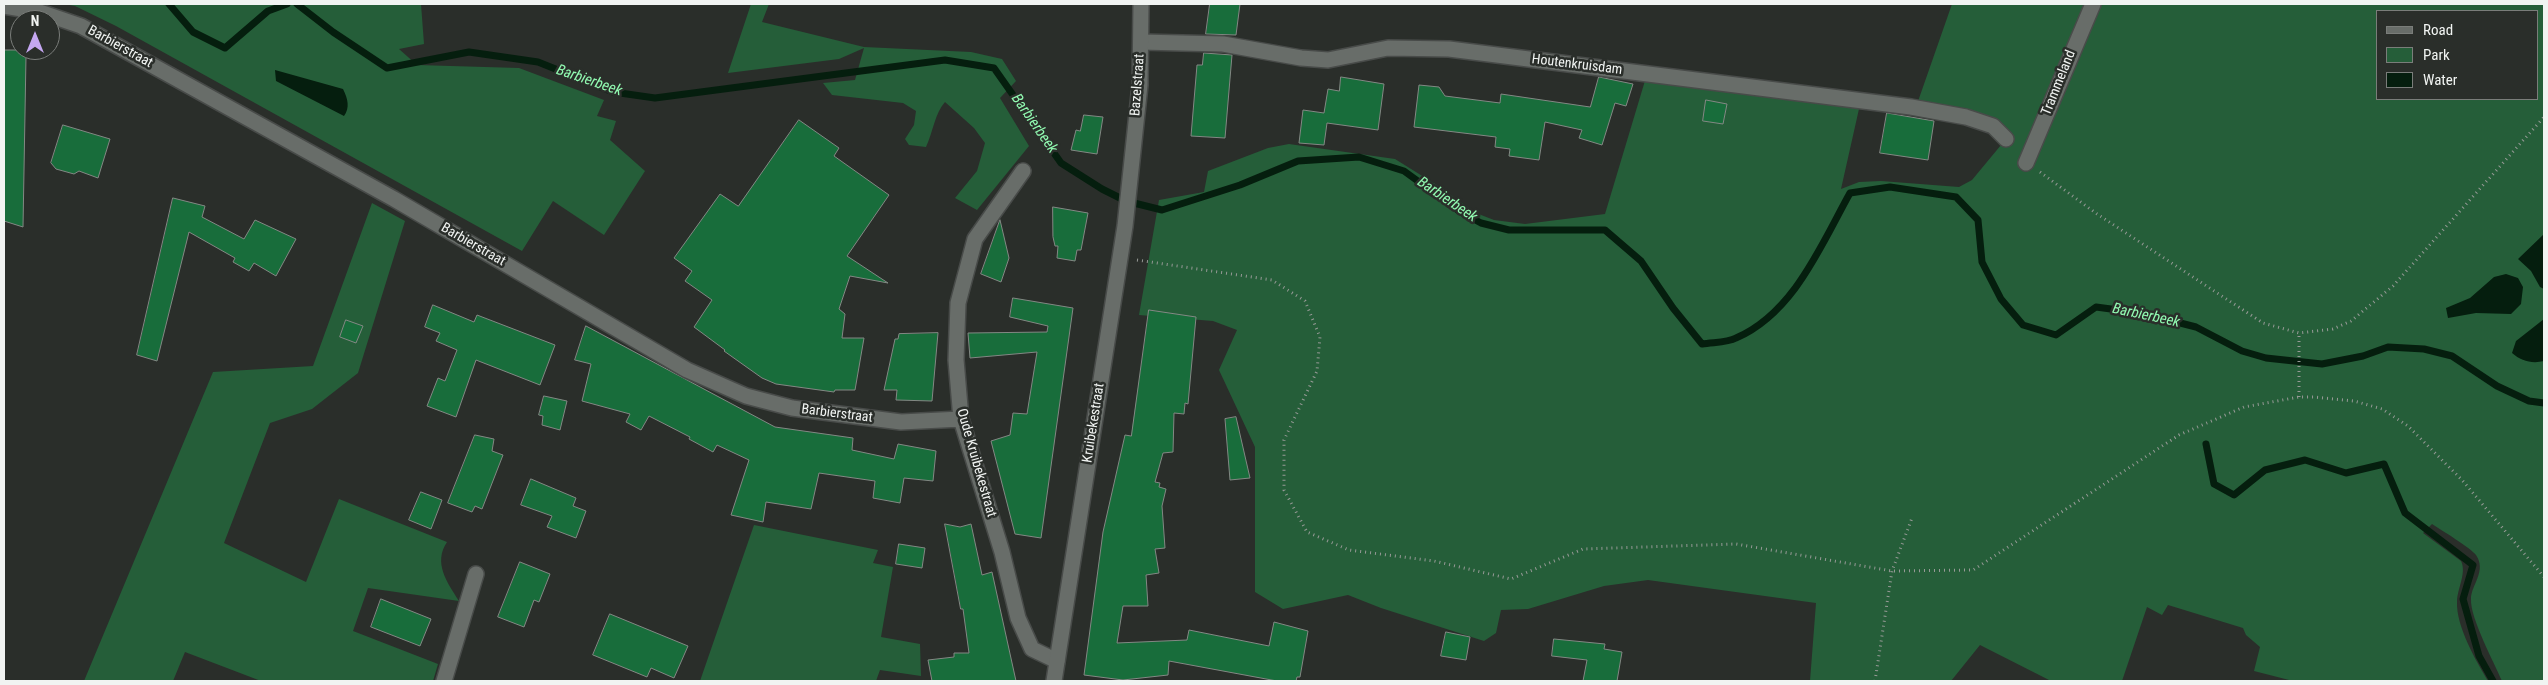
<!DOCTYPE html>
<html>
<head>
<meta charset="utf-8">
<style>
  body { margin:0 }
  #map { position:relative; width:2548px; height:685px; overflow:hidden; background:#2a2e2a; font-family:"Roboto Condensed",sans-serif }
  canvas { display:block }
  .frame { position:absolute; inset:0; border:5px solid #f1f4f2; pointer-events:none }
  .legend { position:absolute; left:2376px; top:10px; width:162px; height:90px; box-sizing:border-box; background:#2a2e2a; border:1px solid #7a7d7a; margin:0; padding:6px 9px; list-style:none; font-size:15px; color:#f1f4f2 }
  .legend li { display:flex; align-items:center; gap:10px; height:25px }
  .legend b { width:25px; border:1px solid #7a7d7a }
  .north { position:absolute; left:10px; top:10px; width:50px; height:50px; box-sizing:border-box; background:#2a2e2a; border:1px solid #7a7d7a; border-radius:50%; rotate:0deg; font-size:14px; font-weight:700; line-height:20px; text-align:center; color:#f1f4f2 }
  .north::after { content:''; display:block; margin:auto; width:18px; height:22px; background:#c4a7f1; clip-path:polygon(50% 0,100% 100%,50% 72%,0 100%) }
</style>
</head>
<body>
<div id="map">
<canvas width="2548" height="685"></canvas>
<div class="frame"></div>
<ul class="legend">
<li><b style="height:6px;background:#686d69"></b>Road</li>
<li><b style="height:14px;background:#255e39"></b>Park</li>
<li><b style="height:14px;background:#051e0e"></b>Water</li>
</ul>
<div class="north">N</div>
</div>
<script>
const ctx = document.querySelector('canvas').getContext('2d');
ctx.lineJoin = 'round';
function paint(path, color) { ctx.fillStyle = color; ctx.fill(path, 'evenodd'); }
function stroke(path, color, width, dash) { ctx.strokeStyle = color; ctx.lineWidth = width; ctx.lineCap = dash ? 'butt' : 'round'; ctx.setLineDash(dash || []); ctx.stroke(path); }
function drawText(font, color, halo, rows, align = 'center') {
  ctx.font = font + ' "Roboto Condensed",sans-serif'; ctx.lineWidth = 5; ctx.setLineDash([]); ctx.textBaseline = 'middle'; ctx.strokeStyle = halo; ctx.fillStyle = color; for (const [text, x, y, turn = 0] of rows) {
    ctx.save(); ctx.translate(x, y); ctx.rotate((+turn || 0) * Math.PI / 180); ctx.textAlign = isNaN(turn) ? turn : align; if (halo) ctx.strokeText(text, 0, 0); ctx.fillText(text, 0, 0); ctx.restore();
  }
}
const green = new Path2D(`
  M64,4H421L424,44L399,49L417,65L519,68L604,100L597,116L616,121L610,140L645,171L604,235L553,201L522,251L116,26L75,6Z
  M751,4H769L762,22L864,47L971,52L1002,59L1016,81L1000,98L1029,146L977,210L955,198L977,171L985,143L974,128L945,102C935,113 933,132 926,147L909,145L905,139L914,125L916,111L903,103L832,95L823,83L855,80L864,48L839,59L728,73Z
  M1952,4H2544V681H2502C2494,662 2470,618 2471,599C2471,585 2487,571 2476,555C2471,548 2441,530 2432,524L2423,533L2461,561C2467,573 2457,589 2457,602C2456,626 2476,661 2488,681H2293L2254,671L2260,647L2246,635L2243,628L2168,605L2162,615L2147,607L2122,681H2051L1980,645L1951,681H1810L1816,603L1648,580L1604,586L1528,609L1501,610L1496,633L1484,641L1381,608L1348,595L1283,609L1255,592V447L1219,370L1237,330L1213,321L1139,315L1159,200L1204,192L1208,171L1268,148L1289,144L1395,159L1440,187L1476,213L1494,220L1525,224L1605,214L1647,74L1861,100L1841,189L1859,182L1881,181L1959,187L1972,180L2006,139L1993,125L1916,107ZM2377,11H2537V99H2377Z
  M372,203L405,221L358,373L312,409L270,423L224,543L306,582L339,499L447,542C433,563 447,582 459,601L368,588L353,631L438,664L433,681H261L185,652L173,681H84L213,372L313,366Z
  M754,525L878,550L873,563L893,567L881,637L920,644L921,676L880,670L876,681H700Z`);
const water = new Path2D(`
  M275,70L343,89C348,99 350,108 344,116L276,81Z
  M2544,234V289L2540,287L2531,271L2518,259Z
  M2506,274L2518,278L2523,287L2521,304L2511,314L2476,313L2448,318L2446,308L2470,298L2494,277Z
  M2544,319V361C2532,364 2521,361 2512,353L2516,341Z`);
const stream = new Path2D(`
  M169,4L193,32L225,48L268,11L287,4
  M297,4L333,32L387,68L469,52L538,62L613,92L655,98L945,60L994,68L1061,163L1102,189L1126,201L1162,210L1240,185L1298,161L1359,157L1404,171L1459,211L1481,223L1509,230H1605L1641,261L1673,308L1702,344C1713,342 1727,343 1736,338C1794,313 1821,245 1850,193L1890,187L1956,197L1978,220L1982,262L2001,299L2023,325L2056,335L2096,307L2141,313L2196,327L2242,351L2266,358L2322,364L2363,356L2388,347L2424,349L2452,356L2497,386L2529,401L2544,403
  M2206,444L2214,484L2234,495L2265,470L2305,460L2346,473L2384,464L2405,513L2473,565L2463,599L2479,656L2493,681`);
const building = new Path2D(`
  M1210,4H1240L1236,35L1206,34Z
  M4,50H24V56H26L23,227L4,221Z
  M1204,53L1232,55L1225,138L1191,136L1197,65H1202Z
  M1341,77L1384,84L1378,130L1327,123L1324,145L1299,143L1303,110L1324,113L1328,89L1339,91Z
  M1599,77L1633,84L1626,106L1615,103L1602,145L1579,138L1582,130L1545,122L1539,160L1509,156L1510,149L1495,147L1496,137L1414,127L1419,85L1439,87L1445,96L1500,103L1501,94L1590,107Z
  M1706,100L1727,104L1723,124L1703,121Z
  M1887,113L1934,121L1928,160L1880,153Z
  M1084,115L1103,117L1097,154L1071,150L1076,130L1080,131Z
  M799,120L839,148L834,156L889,195L847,256L888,283L850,276L839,309L845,314L842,338H864L855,390H835L834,392L776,384L762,378L724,351L725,350L694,327L712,300L685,281L692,271L674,258L720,194L738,206Z
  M63,125L110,139L98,178L79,171L74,174L56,169L51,163Z
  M173,198L205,206L202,217L244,239L255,220L296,239L276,276L254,263L249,271L233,262L235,258L189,232L157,361L137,355Z
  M1053,207L1088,213L1081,250H1077L1075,261L1057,258L1058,246H1055L1053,237Z
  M1000,220L1009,258L1001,282L981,274Z
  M1013,298L1073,308L1041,538L1015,534L991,441L1010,435L1013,413L1027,414L1037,352L970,358L968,333L1047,332L1048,326L1010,317Z
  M433,305L474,322L477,315L555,345L540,385L476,360L456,417L427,406L438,378L445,381L457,350L436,341L440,333L425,327Z
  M1149,310L1196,317L1188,404L1185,403L1184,414L1174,413L1173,452L1163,453L1155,482L1160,483L1159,487L1166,489L1162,506L1165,548L1155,549L1159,573L1146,575L1148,606H1123L1117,643L1187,640L1189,630L1269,646L1274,622L1308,631L1300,677H1297L1296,681H1277L1169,661L1168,675L1123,680L1084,675L1103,532L1125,435L1131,436Z
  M346,320L363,326L356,343L340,337Z
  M586,326L775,427L853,438L852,450L894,459L898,444L936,451L933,481L904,478L900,503L873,498L875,481L819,473L811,509L766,502L763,522L731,515L749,460L717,445L713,452L689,439L690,437L649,416L641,430L626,422L630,414L582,401L591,364L575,360Z
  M938,333L932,401L896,400L897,390H884L895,339H898L899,334Z
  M544,396L567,401L560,430L542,425L543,416L539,415Z
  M1236,417L1250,478L1230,480L1225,419Z
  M475,435L494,439L492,451L503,455L482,509L475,506L472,512L448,503Z
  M531,479L576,498L573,506L586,511L576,538L547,527L552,516L521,505Z
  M421,492L442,500L431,529L409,520Z
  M945,524L960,527L971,524L982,575L992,572L1016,681H932L928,660L954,657V653H969L963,609H961Z
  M899,544L925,548L922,568L896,564Z
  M520,562L550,574L539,602L534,600L524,627L498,617Z
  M381,599L431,619L420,646L371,627Z
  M610,614L688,646L674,678L651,668L647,677L593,655Z
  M1446,632L1470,637L1466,660L1441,656Z
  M1554,639L1605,644L1604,649L1622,652L1617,681H1583L1587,660L1552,656Z`);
const path = new Path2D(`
  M2040,172L2097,214L2263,323L2299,333L2333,329L2351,321L2393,286L2544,117
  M1137,260L1272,280L1305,301L1320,337L1317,371L1284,440V490L1307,532L1349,550L1434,561L1511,579L1583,549L1736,544L1892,571L1973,570L2179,435L2244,407L2299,397H2314L2354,401L2382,409L2408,426L2462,480L2544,577
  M2299,397V333
  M1875,681L1892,571L1912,518`);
const street = new Path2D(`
  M4,6L40,12L81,26L394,199L687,370L746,396L792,408L901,422L961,419
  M1141,42L1223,44L1301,58L1328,60L1388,48L1449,49L1911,107L1966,117L1993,126L2006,139
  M2026,163L2093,4
  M1023,171L975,239L958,303L956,360L961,419L1002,552L1018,618L1032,649L1057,661
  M444,681L476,574`);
const secondary = new Path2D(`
  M1054,681L1125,226L1140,85L1141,4`);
const streetNames = [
  ["Barbierstraat",120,47,29],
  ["Houtenkruisdam",1577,65,7],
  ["Trammeland",2059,83,-68],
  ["Bazelstraat",1138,85,-86],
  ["Barbierstraat",473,245,30],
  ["Barbierstraat",837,414,7],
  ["Kruibekestraat",1094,423,-81],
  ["Oude Kruibekestraat",976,463,74]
];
const waterNames = [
  ["Barbierbeek",589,81,19],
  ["Barbierbeek",1034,124,55],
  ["Barbierbeek",1447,200,34],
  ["Barbierbeek",2146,316,12]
];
paint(green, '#255e39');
paint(water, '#051e0e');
stroke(stream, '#051e0e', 7);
paint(building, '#186d3b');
stroke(building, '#838884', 1);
stroke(street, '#484b49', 18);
stroke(secondary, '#484b49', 18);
stroke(path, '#979a97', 3, [1, 4]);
stroke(street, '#686d69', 15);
stroke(secondary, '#686d69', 15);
drawText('14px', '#f1f4f2', '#2a2e2a', streetNames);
drawText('italic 15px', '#92fbb2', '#2a2e2a', waterNames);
</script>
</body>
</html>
